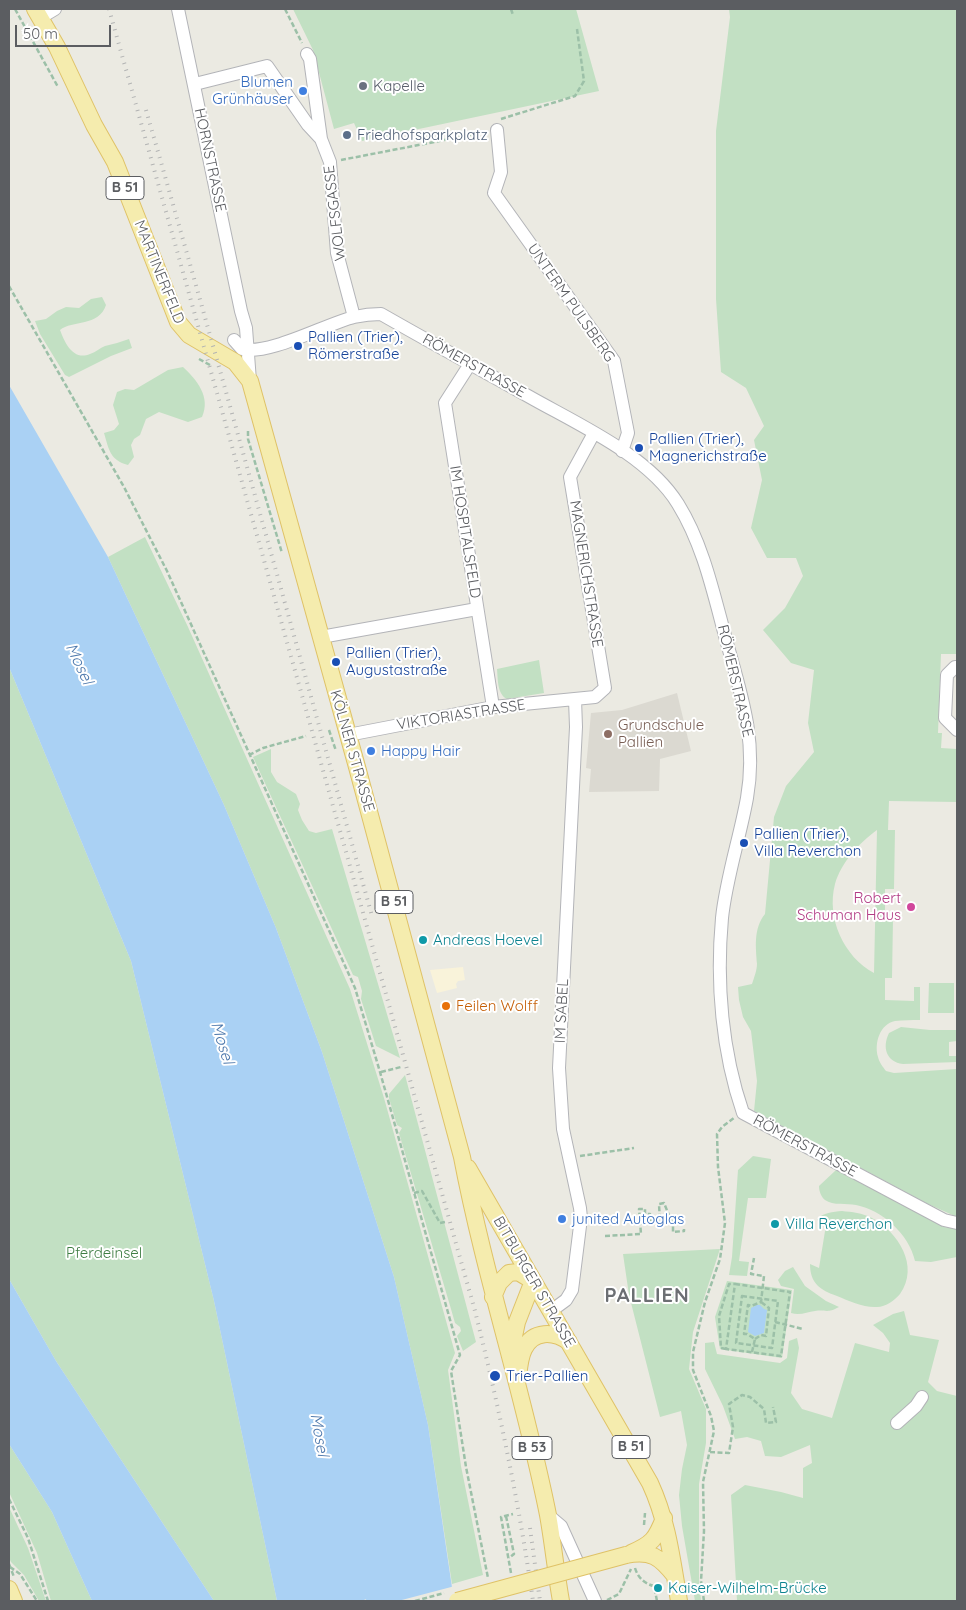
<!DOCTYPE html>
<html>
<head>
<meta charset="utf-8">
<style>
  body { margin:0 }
  #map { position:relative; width:966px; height:1610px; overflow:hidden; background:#ebeae2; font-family:Quicksand,sans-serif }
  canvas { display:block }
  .frame { position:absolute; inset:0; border:10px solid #5b5d61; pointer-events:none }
  .scale { position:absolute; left:15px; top:25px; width:96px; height:22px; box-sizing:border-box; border:2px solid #5b5d61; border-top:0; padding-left:6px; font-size:15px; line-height:18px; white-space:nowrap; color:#5b5d61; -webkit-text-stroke:4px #fff; paint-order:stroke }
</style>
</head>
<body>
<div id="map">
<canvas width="966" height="1610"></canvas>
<div class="frame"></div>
<div class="scale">50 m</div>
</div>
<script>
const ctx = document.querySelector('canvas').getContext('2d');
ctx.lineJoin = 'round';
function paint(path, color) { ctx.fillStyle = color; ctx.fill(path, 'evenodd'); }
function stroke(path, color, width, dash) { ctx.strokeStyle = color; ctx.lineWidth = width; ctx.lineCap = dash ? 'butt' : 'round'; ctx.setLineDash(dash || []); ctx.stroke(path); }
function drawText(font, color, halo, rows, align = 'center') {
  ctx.font = font + ' Quicksand,sans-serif'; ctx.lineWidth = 4; ctx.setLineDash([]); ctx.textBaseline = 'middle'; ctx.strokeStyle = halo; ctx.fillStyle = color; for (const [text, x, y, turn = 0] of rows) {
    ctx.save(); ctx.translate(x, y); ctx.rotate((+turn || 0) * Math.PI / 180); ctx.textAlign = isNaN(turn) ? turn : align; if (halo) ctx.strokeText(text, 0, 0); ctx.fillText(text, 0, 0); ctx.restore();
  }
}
const commercial = new Path2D(`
  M463,967L465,980L458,981L456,984L457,988L437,993L430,970Z`);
const education = new Path2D(`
  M677,693L691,751L660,759L659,791L589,792L591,769L586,768L591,713L622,710Z`);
const green = new Path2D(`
  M293,9H576L599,91L362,141L354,123L334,129L313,50Z
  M729,9H957V654H941L938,733H942L941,748L957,749V802L889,801L888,830H895L894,889H885V919H893L892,978H885V1000L914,1001V987H920V1020C912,1020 903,1020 895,1021C880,1024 874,1043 878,1057C879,1062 883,1067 886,1071L894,1073L957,1069V1217L928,1204L754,1111L757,1081L751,1031L743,1017L739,1000L738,987L752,984C754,978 757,970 757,964C756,948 753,929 765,914L774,817L786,786L814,752L808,723L814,670L791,663L763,630L785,608L803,576L796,558H767L751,528L762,480L754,440L764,426L746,388L721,372L716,299V131L730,17ZM877,830L874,973C844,957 826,918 835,884C841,863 859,843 877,830Z
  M102,297L106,305C99,327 72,320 60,330C65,343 73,361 90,354C96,352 100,348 105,346C113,344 121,342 129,339L132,348L111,356L69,377L65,375L40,334L35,321L46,319L57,311L66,307L79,308L91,299Z
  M183,367C197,380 211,397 202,417L188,422L159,412L146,419L140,435L134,439L131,445L134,457L128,465C110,460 109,450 104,433L114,430L119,424L113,405L117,392L125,389L134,390L168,370Z
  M145,537L188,627L350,989L384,1098L455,1353L448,1370L461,1466L483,1575L452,1584L428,1425L394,1277L322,1052L276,928L224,805L108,557Z
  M539,660L544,693L507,699C497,694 498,679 497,669Z
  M9,667L131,961L214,1301L277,1601H214L56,1361L9,1279Z
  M271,749V772L277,782L296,794L300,804L298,810L302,820L309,831L316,833L332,829L400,1058L376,1046L361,999L362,991L358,977L353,975L253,757Z
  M929,983H954V1013H928Z
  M901,1027L930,1030H957V1041L949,1042V1056H957V1062L903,1064C886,1062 882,1047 889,1033Z
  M405,1075L476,1342L463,1351L457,1336L461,1331L460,1327L455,1323L451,1309L399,1133L402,1128L397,1125L389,1098V1094Z
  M753,1156L771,1159L766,1198H748L739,1261L749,1262L747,1276L729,1275L732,1257L738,1170Z
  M836,1170L944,1227L957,1229V1257L931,1262L915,1261C909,1234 882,1210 856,1205C847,1203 833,1206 825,1200C821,1197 819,1191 819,1186Z
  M842,1211C852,1212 862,1213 872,1218C898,1232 920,1266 900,1294C895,1300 886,1307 877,1307C864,1308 849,1301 837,1296C820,1290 810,1283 810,1264L819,1268L826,1225L817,1220C823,1212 833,1212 842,1211Z
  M720,1249L693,1332L689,1369L706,1409V1443L699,1484V1580L701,1601H695L682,1526L679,1495L682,1469L687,1445L681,1411L660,1417L629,1295L623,1254Z
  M793,1267L805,1286L826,1301L839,1307C826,1314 826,1309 815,1311C807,1312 800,1316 791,1313L794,1289L781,1286L778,1280L785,1271Z
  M727,1281L792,1290L782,1358L720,1349L715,1317Z
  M904,1311L910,1335L939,1340L928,1382L937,1391L957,1396V1601H737L731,1495L745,1485L781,1492L803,1498V1468L812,1463L810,1445L781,1457L765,1456L761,1441L747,1437L735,1439L723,1406L705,1369V1343L714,1342L717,1354L780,1363L787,1358L789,1341L797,1338L799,1348L791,1393L802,1409L832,1418L855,1343L889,1352L890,1343L883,1333L873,1325L893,1314Z
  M9,1444L52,1512L92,1601H51L37,1553L9,1492Z
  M9,1507L28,1548L46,1601H39L24,1575L11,1562L9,1558Z`);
const water = new Path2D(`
  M9,385L108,557L224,805L276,928L322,1052L394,1277L428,1425L454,1601H368L365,1599L364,1601H277L214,1301L131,961L9,667Z
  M9,1279L56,1361L214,1601H92L52,1512L9,1444Z
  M757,1305H760L764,1309L767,1310L764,1333L755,1336L748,1332L751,1308Z`);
const pier = new Path2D(`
  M455,1586L457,1601H398Z`);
const path = new Path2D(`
  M15,9L58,87
  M285,9L302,43
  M511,9L513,15
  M501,119L575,96L584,81L577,29
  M341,160L486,132
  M9,286L124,487L167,571L355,988L380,1072L460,1355L451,1371L466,1467L488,1578
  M199,359L210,365
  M248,431V439L282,553
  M329,730L336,751
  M249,755L263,748L306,736
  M381,1072L401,1067
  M580,1156L634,1148
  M414,1193L422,1191L440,1223L445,1222
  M605,1236L641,1234L639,1209H645V1214H650L651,1222H660L659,1204L664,1203L673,1225V1232L684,1231V1229
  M735,1284L790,1292L781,1356L726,1349Z
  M742,1296L778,1301L772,1348L736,1343Z
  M775,1322L803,1329
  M755,1339L761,1335L766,1336L769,1308L761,1302
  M726,1349L721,1348L719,1316L729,1284H735
  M752,1352L755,1339L747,1334H744L748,1305L751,1306L761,1302L764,1276L751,1274L754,1258
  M710,1452L729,1453L733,1427L729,1404L742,1395L750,1397L764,1409L766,1423L776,1422L773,1407
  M9,1499L28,1538L48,1601
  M506,1516L514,1554L509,1558
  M644,1525L645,1513
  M9,1564L14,1577
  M10,1567L20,1574L37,1601
  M635,1568C638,1578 645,1584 654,1586L657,1601
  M511,1573L501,1517L513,1514
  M607,1600L619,1594L631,1569
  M704,1601L701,1581L704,1531L703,1482L714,1431L711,1416L693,1370V1352L705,1302L720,1259L725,1223L718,1167L717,1134L722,1127L734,1118`);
const minor = new Path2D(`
  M178,9L241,311L246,328L250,381
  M40,18L55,9
  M307,54L310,59L321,139L330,162L337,253L354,317
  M195,84L267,66L308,125L321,139
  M497,130L501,172L494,193L614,361L628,433L622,451
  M234,340L242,349C268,356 326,324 354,317C363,315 372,314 381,314C430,342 479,369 528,396C577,424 648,455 678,504C704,546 714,596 727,643C742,697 757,741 747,798C740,837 726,879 722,918C716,983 722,1052 743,1113L944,1220L957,1223
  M470,364L445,403L493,707
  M321,637L477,609
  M957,667H955L947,675L945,718L957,730
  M348,735L493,707L595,697L605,688L570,477L594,433
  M551,1311L566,1300L572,1290L581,1218L580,1208L563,1129L559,1068L576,727L575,699
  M897,1423L916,1406L922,1397
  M548,1515L561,1526L595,1601`);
const major = new Path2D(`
  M35,9L57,47L94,125L115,162L178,322L189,335L235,362L250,381L357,767L462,1157C485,1278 524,1394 548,1515C553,1543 556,1573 561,1601
  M468,1168L650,1483C668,1522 672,1560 679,1601
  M493,1297L499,1283L509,1273L518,1272L533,1281
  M511,1350L517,1322L533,1281
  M518,1377C519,1368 520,1357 524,1349C533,1330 554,1331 569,1342
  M631,1553C652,1544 656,1539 664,1518
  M626,1555C651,1550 660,1557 675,1576
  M9,1589L14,1601`);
const rail = new Path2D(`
  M109,9L475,1311C499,1407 519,1503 533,1601
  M146,110C223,378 297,647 372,916
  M530,1528L540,1601`);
const pathBridge = new Path2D(`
  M415,1601L444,1593`);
const majorBridge = new Path2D(`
  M457,1601L626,1555`);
const markers = [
  [363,86,5,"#6b7280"],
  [303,91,5,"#3f7fe0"],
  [347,135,5,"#5c6f8a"],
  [298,346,5,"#1a4fb4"],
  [639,448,5,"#1a4fb4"],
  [336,662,5,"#1a4fb4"],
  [608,734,5,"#8d6e63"],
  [371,751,5,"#3f7fe0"],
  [744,843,5,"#1a4fb4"],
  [911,907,5,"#d1479c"],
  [423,940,5,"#0f9aa8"],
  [446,1006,5,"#e8710a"],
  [562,1219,5,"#3f7fe0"],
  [775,1224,5,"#0f9aa8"],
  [495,1376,6,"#1a4fb4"],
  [658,1588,5,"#0f9aa8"]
];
const shields = [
  [125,188,38],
  [394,902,38],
  [631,1447,38],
  [532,1448,40]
];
const shieldNames = [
  ["B 51",125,188],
  ["B 51",394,902],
  ["B 51",631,1447],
  ["B 53",532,1448]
];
const shopNames = [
  ["Blumen",293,82,"right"],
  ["Grünhäuser",293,99,"right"],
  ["Happy Hair",381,751],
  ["junited Autoglas",572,1219]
];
const worshipNames = [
  ["Kapelle",373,86]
];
const serviceNames = [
  ["Friedhofsparkplatz",357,135]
];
const streetNames = [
  ["HORNSTRASSE",210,160,78],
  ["WOLFSGASSE",335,213,-97],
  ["MARTINERFELD",159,272,68],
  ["UNTERM PULSBERG",571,303,55],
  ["RÖMERSTRASSE",474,366,29],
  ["IM HOSPITALSFELD",465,532,81],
  ["MAGNERICHSTRASSE",586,574,81],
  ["RÖMERSTRASSE",735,681,77],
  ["VIKTORIASTRASSE",461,715,-9],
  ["KÖLNER STRASSE",352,751,74],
  ["IM SABEL",562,1011,-87],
  ["RÖMERSTRASSE",805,1146,28],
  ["BITBURGER STRASSE",534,1282,60]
];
const transitNames = [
  ["Pallien (Trier),",308,337],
  ["Römerstraße",308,354],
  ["Pallien (Trier),",649,439],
  ["Magnerichstraße",649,456],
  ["Pallien (Trier),",346,653],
  ["Augustastraße",346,670],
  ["Pallien (Trier),",754,834],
  ["Villa Reverchon",754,851],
  ["Trier-Pallien",506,1376]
];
const educationNames = [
  ["Grundschule",618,725],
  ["Pallien",618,742]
];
const hotelNames = [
  ["Robert",901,898],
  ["Schuman Haus",901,915]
];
const cultureNames = [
  ["Andreas Hoevel",433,940],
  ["Villa Reverchon",785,1224],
  ["Kaiser-Wilhelm-Brücke",668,1588]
];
const foodNames = [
  ["Feilen Wolff",456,1006]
];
const parkNames = [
  ["Pferdeinsel",104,1253]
];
const waterNames = [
  ["Mosel",79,664,65],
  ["Mosel",222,1043,73],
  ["Mosel",319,1435,80]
];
const districtNames = [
  ["PALLIEN",647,1296]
];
paint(commercial, '#f9f3da');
paint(education, '#dbd9d1');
paint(green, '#c2e0c3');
paint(water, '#aad1f4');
paint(pier, '#ebeae2');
stroke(minor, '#b3b4b8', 14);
stroke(major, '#dfc267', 18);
stroke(path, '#9cc0a8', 2.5, [5, 2.5]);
stroke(minor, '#fff', 12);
stroke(major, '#f5ecae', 16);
stroke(rail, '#b2b3b3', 4, [1, 6]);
stroke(majorBridge, '#dfc267', 18, []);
stroke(pathBridge, '#9cc0a8', 2.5, [5, 2.5]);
stroke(majorBridge, '#f5ecae', 16);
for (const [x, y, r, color] of markers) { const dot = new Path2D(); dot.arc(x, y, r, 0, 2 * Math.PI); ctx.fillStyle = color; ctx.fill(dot); stroke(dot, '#fff', 2); }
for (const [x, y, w] of shields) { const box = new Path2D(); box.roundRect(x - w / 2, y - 11.5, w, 23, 4); ctx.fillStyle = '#fff'; ctx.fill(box); stroke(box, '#5b5d61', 1); }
drawText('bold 14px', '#5b5d61', null, shieldNames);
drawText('15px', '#366cbe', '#fff', shopNames, 'left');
drawText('15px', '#5b616d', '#fff', worshipNames, 'left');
drawText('15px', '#4e5e75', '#fff', serviceNames, 'left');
drawText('15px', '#5b5d61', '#fff', streetNames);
drawText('15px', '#164399', '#fff', transitNames, 'left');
drawText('15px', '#785e54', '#fff', educationNames, 'left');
drawText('15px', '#b23c85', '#fff', hotelNames, 'right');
drawText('15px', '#0d838f', '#fff', cultureNames, 'left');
drawText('15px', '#c56008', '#fff', foodNames, 'left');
drawText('15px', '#3e7d43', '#fff', parkNames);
drawText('italic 16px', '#4d78ac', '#fff', waterNames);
ctx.letterSpacing = '1px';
drawText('bold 20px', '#6c6f73', '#fff', districtNames);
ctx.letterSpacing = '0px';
</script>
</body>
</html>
